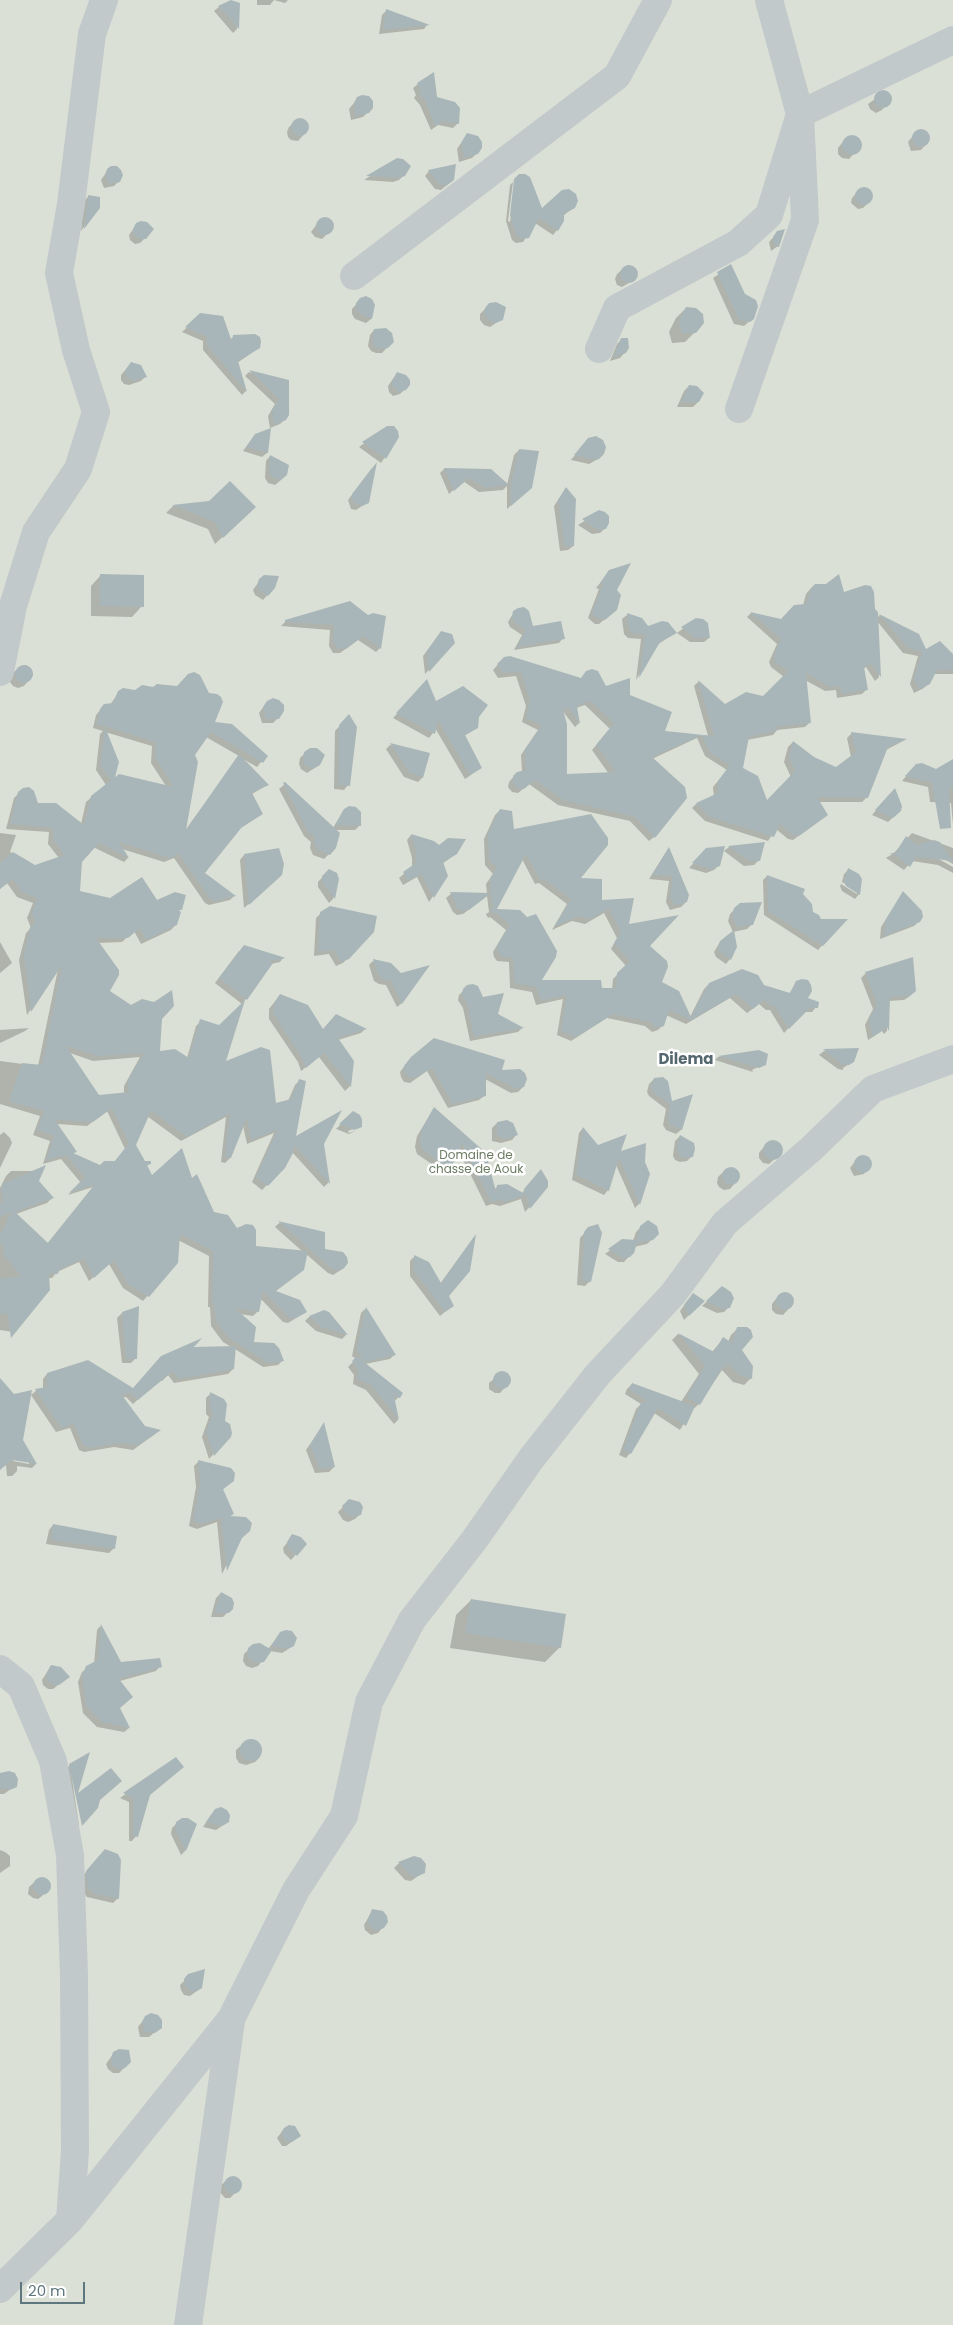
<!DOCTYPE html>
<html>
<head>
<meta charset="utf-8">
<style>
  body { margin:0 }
  #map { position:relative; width:953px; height:2325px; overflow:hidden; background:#faf9f7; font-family:Poppins,sans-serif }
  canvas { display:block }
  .scale { position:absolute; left:20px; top:2282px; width:65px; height:22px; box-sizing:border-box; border:2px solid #5e767e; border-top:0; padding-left:6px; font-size:15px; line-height:18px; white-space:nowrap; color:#5e767e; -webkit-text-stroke:4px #fff; paint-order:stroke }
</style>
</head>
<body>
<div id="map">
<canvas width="953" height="2325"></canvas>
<div class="scale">20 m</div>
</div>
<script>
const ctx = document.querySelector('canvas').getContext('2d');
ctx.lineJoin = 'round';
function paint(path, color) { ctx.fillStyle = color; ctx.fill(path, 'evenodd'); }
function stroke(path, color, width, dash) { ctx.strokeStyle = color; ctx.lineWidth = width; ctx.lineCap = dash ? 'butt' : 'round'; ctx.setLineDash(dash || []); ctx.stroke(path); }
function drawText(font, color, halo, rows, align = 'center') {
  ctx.font = font + ' Poppins,sans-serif'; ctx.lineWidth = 5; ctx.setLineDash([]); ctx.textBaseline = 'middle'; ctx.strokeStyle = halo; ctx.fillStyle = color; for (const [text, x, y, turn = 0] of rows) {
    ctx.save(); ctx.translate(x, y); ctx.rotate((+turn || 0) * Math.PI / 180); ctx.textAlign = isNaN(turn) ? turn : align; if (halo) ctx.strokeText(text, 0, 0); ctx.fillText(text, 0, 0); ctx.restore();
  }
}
const green = new Path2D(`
  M0,0H953V2325H0Z`);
const shadow = new Path2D(`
  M257,0H288L285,3L274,0L270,5H257Z
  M231,1L239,4L237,29L233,33L214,11L219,7Z
  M386,11L427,25L424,29L379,34L382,15Z
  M418,84L436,98L458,123L453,128L438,125L431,130L420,105L414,98L416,95L413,88Z
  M886,91L890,94L891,100L882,110L876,113L870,109L868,104Z
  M358,98L368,112L363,117L351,120L349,109Z
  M299,119L304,120L308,124V130L298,141L291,140L288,137L287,132L289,127Z
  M921,130L926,131L929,141L921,150L911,151L908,142L916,132Z
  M467,134L477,153L472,158L459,162L457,149Z
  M852,136L857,138L860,143L859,148L849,159L842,158L838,154V148L846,138Z
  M397,159L404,175L399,180L393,182L364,180Z
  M108,170L119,181L114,186L104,188L101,180Z
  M429,171L453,180L441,190L435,189L425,176Z
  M516,179L542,210L574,207L563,216L557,230L553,235L535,223L523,242L516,243L512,240L506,221L510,185L513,182L508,221L510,222Z
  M865,188L870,190L872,199L863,208L858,209L851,203L852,198L860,189Z
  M88,197L98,208L81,231L84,201Z
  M325,218L332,224V229L322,239L315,237L311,232L320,220Z
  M137,224L145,238L140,243L135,244L130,240L129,235Z
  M778,232V246L771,251L769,242Z
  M628,265L635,268L637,272V278L622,287L617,285L615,279L617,274Z
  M731,266L753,318L744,326L734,324L713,278Z
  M361,299L374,305L371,319L366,323L355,319L352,314V309Z
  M490,304L502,319L490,327L484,325L480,320V314Z
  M686,308L695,332L685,342L672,343L669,332L676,318Z
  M201,314L230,340L234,336L259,348L237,363L246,391L242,395L203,350V341L182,332Z
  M374,330L393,341L382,353H376L371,351L368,346L370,335Z
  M622,339L625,352L620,358L610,361L617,344Z
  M127,368L145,377L141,381L129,385L124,384L121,380V375Z
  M249,372L288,381L285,419L280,424L270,428L268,416L275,404L245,376Z
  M397,373L405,389L400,394L393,396L389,392L388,386Z
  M689,386L698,402L693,407H677L684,391Z
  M387,427L398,437L381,463L359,447Z
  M270,430L267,453L262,457L243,451L255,435Z
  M584,444L598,459L589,464L571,460Z
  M519,450L525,492L507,509V486L503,490L479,492L463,481L449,494L440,473L444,469L491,470L507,485L514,455Z
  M270,456L281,480L275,485L268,483L265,478L266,461Z
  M372,468L368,502L356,510L351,509L348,500Z
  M566,488L573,546L568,550L560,551L554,506Z
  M210,502L246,515L215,544L208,529L166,513L173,506Z
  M599,512L605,528L600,533L592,534L578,525Z
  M610,571L615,590L611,614L599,624H595L588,618L599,589L596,588Z
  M101,575L142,606L132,617L91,616V586Z
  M260,580L274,588L263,600L255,595L253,590Z
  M811,588L843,594L873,610L877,618L880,615L918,635L926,651L953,656V674H933L924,688L914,693L910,684L918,656L903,653L877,621L879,677L875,681L866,667L863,669L867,689L862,694L837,698L836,690L825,691L805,680L810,722L805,727L777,730L773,735L747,740L742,768L767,802L791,777L784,762L788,747L793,742L814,758L836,768L851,757L847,738L852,733L905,740L886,750L867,797L862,802H818L827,815L793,840L788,839L776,829L768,841L705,821L692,808L696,804L714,797L713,787L727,770L705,756L697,738L652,759L654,837L649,841L630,821L558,805L529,784L518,793L512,792L508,787L509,782L517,773L522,772L521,755L538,730L522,722L526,706L516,676L498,678L493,670L504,658L629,696L663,732L708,736L694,686L698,682L725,705L763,697L784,677L771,667L769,662L777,644L747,617L751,613L782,620L803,605L806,594ZM585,705L610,729L592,750L609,774L565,775L561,709L575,727L579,723L576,708Z
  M350,603L380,648L376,652L358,640L340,653H333L329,646L330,630L281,626L286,621Z
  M514,612L532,627L563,638L559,643L514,650L522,635L510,627L508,622Z
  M627,615L641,619L648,628L675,633L657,645L636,680L641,639L628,638L624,634L622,619Z
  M696,619L709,638L704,642H690L677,633Z
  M441,632L454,643L425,674L423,656Z
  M26,665L31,668L33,675L24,686L18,688L13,686L10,682L13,673L21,666Z
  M427,682L435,703L478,716L477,728L464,736L481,768L465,779L435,728L433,733L429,738L393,718Z
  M119,692L214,723L266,756L257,767L243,759L267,785L252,794L262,814L238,830L204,873L234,896L230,900L209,905L205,903L174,858L164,862L122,849L128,858L124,862L93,847L81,861L79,892L110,899L156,902L181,909L178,912L176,924L171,930L141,944L134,931L122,942L98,943L108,992L131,1006L161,1018L158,1052L187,1058L196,1026L201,1021L224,1063L275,1104L288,1101L295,1085L300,1080L294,1138L323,1143L328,1183L324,1187L292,1152L284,1168L262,1190L252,1182L274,1133L247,1144L243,1125L230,1158L225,1163L221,1162L226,1117L181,1141L147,1116L135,1145L144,1162L150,1163L146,1167L152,1177L192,1180L213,1213L237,1230L254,1247L303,1252L275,1227L279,1223L324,1233V1250L344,1268L333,1275L328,1273L306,1254L274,1292L306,1312L288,1323L283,1322L260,1298L258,1311L253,1316L240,1314L252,1343L282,1361L278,1365L263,1367L235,1349L233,1369L228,1374L174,1383L168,1375L162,1381L159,1380L133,1404L126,1397L122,1398L145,1427L159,1430L155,1434L133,1450L114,1447L84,1452L79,1450L70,1428L56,1432L31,1395L36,1391L43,1389V1379L47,1374L133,1390L191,1348H233L223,1342L211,1326L210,1307H208L209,1256L178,1240L176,1262L143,1301L123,1288L109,1264L89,1281L79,1262L57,1272L52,1278H48L13,1332L0,1330V1188L6,1176L11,1171H42L38,1181L52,1198L47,1203L16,1214L47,1244L93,1187L68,1195L81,1183L61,1159L43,1164L50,1141L33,1135L40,1116L0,1104V1061L38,1066L58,969L27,1015L19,960L26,933L31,928L27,918L33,903L17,897L7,883L0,889V833L16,835L10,852L35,867L59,858L48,844L49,832L6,829L14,798L19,793L38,804L81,824L86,802L106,785L96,770L100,734L103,731L93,728L96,715L104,706L110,705ZM105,732L152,746L151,763L166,786L113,780ZM206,737L239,756L184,832L193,755ZM70,1053L93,1061L140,1057L124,1086V1094L99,1096ZM107,1111L125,1149L114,1162L100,1166L73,1154L75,1152L57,1124L87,1126Z
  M267,702L278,718L273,723H262L259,713Z
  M349,716L348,785L344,790L334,789L335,731Z
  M390,745L428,753L422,778L418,782L404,777L386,749Z
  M305,753L319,765L307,773L301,769L299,764L300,758Z
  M953,766V825L951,803L930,802L928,787L902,781L911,770L936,771Z
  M285,784L333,828L344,810L360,825L355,830H335V848L324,859L313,855L310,848L311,842L304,836L279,789Z
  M890,794L900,811L888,822L872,815Z
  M500,810L512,830L578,879L648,946L660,982L690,1017L704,989L709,984L764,986L789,994L797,982L806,999L816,1007L812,1012H804L784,1033L770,1010H766L759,1004L747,1013L730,998L686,1024L666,1015L663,1025L658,1030L652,1032L645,1026L607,1018L571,1041L557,1035L563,999L536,1005L532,992L510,988L509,962L497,961L494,957L493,952L506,930L490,917L488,918L486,914L489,912L487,896L463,914L457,915L453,912L446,898L451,894H487L486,884L493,874L485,865L484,839L495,815ZM522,859L535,884L539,883L567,904L552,930L572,921L585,924L604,913L617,938L611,949L626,966L613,979L612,989L540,981L555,956L495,910Z
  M912,833L953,848V864L939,856L937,858L953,867V873L938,865L912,861L904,870L886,858L894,853Z
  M411,835L456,854L442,864L447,876L429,902L417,877L403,885L399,878L412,867V858L407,840Z
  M763,843L759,860L754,865L744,866L724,851L729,847Z
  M668,849L686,902L681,907L670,910L666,902L669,881L649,879Z
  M707,849L719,865L714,870L706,873L689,868Z
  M244,855L276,880L244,908L240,860Z
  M849,869L861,879L859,894L855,899L842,891L840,886L841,884L857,894V891L842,882L844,874Z
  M329,870L338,879L333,899L329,903L318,887V882Z
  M767,876L801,894L811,913L820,920H845L818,950L764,915L763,880Z
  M903,892L919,921L914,926L880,939L881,927Z
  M735,909L752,924L747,929L733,932L728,921L730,914Z
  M321,913L373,932L343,963L336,966L329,954L314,956L316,918Z
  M0,942L12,963L0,973Z
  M720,942L730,959L726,964L716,957L714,952Z
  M239,951L283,958L280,962L271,964L242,1004L215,983Z
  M373,961L391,964L402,1003L397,1007L386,985L379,984L374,981L369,965Z
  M866,973L910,996L904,1000L888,1001L887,1031L884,1034L882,1031L868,1040L865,1025L873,1009L861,978Z
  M468,986L497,1015L522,1028L518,1032L470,1041L463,1008L458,1000L459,995Z
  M280,995L323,1031L365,1029L361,1033L338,1040L353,1062L350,1086L345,1091L319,1057L301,1071L298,1062L269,1019V1009Z
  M29,1028L25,1031L0,1043V1030Z
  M857,1049L851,1063L843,1068V1070L838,1069L819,1055L824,1051Z
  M759,1051L762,1065L752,1070L753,1072L760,1069L753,1072L715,1060L718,1057Z
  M406,1064L501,1072L523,1087L518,1092L511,1093L485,1079L484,1096L479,1100L448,1108L427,1071L410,1083L404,1082L401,1077L400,1072Z
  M654,1079L671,1103L681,1130L676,1134L666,1130L663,1125L666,1109L649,1096L647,1092L649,1084Z
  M434,1109L485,1153L494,1190L498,1186L522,1193L537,1175L547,1187L525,1212L521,1199L500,1206L492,1204L486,1206L458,1149L449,1169L445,1173L417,1154L415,1147L417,1136Z
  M353,1112L360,1127L358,1129V1127L348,1131L349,1133L357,1130L349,1134L336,1129Z
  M497,1123L516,1135L512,1140L501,1143L492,1141V1128Z
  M583,1128L598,1147L644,1162L648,1174L639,1204L635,1208L616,1165L608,1190L604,1195L572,1180L579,1133Z
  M4,1132L10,1138L12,1143L0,1168V1135Z
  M680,1136L692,1156L687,1161L680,1162L675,1160L673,1156L675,1141Z
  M772,1141L778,1143L781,1148V1153L769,1164L763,1163L759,1158V1153L767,1143Z
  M859,1156L869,1157L871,1164L864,1174L854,1176L850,1168Z
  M727,1168H733L737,1171L739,1178L730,1189L724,1190L719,1187L717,1183L718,1177Z
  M641,1227L658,1234L647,1244L634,1247L633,1252L624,1262H618L605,1254L623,1241H633L636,1232Z
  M589,1228L590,1281L585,1286L577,1285L580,1238Z
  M474,1237L447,1296L453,1305L440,1316L410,1276V1261L414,1257L440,1284Z
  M722,1288L729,1307L724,1312L717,1313L702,1306Z
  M785,1293L790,1294L793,1299V1304L783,1315L776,1314L772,1310V1304L780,1294Z
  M688,1300L703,1301L684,1320L680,1311Z
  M365,1309L394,1355L390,1359L365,1364L402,1393L394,1402L398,1420L394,1424L366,1390L353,1384L354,1375L348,1367L356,1359L352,1356L361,1313Z
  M324,1311L329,1313L346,1335L342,1339L316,1331L305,1321L309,1317Z
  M122,1313L136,1358L131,1363H122L117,1318Z
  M738,1328L740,1349L751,1378L744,1385L733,1382L722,1370L699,1404L691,1411L680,1430L654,1413L630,1453L626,1458L619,1455L636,1409L641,1404L625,1394L627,1389L632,1384L681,1402L699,1374L672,1340L678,1334L712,1352L723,1339L728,1342L731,1335Z
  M502,1372L510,1378L509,1383L500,1393H495L489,1389V1383Z
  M210,1394L230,1436L209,1459L202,1437L209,1417L206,1414V1398Z
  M0,1399L36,1464L32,1468L17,1466V1471L12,1476H7ZM14,1459L29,1462V1464L13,1461Z
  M323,1425L334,1467L329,1472L315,1473L306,1450Z
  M199,1461L233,1481L222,1490L232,1514L230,1517L240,1538L222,1574L217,1522L197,1529L189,1526L196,1487L194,1466Z
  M343,1507L360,1514L355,1519L348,1522L343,1520L338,1512Z
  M53,1525L114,1548L109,1553L46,1544L49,1530Z
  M293,1535L305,1544L291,1560L284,1553L283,1548Z
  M221,1593L232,1608L223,1617H211L216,1598Z
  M471,1600L560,1647L545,1662L450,1648L456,1615Z
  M100,1626L120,1663L160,1666L156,1671L120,1681L118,1708L129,1728L124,1732L97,1727L83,1713L78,1682L82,1672L94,1664L97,1630Z
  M281,1633L292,1645L287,1650L282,1653L270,1651L258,1666L252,1668L246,1666L243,1661L244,1654L253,1645L268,1649Z
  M51,1666L68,1677L53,1689H48L43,1685L42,1680Z
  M253,1740L258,1742L261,1748L260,1757L255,1762L246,1765L239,1763L236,1758V1750L246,1741Z
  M176,1759L150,1795L136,1836L132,1841H129V1802L120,1798Z
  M70,1765L79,1826L76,1829L65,1770Z
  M0,1777L15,1786L4,1794H0Z
  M211,1815L228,1822L216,1830L203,1827Z
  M177,1823L196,1825L185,1851L181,1855L171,1834L172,1828Z
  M0,1850L5,1852L10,1856V1866L0,1873Z
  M100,1855L118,1898L113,1903L87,1897L82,1891V1877Z
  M414,1857L424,1872L411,1881L405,1880L394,1868L398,1864Z
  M39,1878H44L50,1886L42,1896L38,1899L33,1898L28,1894L29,1887Z
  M372,1911L383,1927L378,1933L371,1935L365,1930L364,1925Z
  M189,1976L201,1988L190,1996L184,1995L181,1990L180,1985Z
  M146,2017L161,2027L149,2037H140L138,2027Z
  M114,2053L130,2062L119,2073H113L108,2069L106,2064Z
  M284,2129L300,2136L286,2146H282L277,2138Z
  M231,2177L239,2181L241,2187L230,2198H225L219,2191L221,2185Z`);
const building = new Path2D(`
  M231,0L240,3L239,29L218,6Z
  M386,9L430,25L383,30Z
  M434,72L437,97L455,102L460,108L459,124L443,121L440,117L441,124L435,126L425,100L417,92L422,93L417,83Z
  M874 99a9 9 0 1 1 18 0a9 9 0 1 1-18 0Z
  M362,95L369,96L373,101V108L369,113L355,116L354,103L357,97Z
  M291 127a9 9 0 1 1 18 0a9 9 0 1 1-18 0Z
  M912 138a9 9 0 1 1 18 0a9 9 0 1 1-18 0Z
  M467,133L478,136L482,142V148L478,154L464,158L461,143Z
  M842 145a10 10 0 1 1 20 0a10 10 0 1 1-20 0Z
  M397,158L403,159L411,166L405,176L399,178L366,176Z
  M456,164L454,180L446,186L439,184L428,170Z
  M111,166H117L121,170L123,175L120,182L109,184L105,175L107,169Z
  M519,174H525L530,177L542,208L562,190L569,189L576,194L578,201L575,208L564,214V221L558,231L539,218L529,238L521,239L516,235L510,215L514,179Z
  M855 196a9 9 0 1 1 18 0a9 9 0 1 1-18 0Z
  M88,195L100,197V208L84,229Z
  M316 226a9 9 0 1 1 18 0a9 9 0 1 1-18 0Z
  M141,221L147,222L154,229L146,239H140L135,236L133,229L136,223Z
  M785,229L779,247L775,246L773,237L777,231Z
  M731,264L745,294L756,300L758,306L754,319L750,322L739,320L717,272Z
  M620 274a9 9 0 1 1 18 0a9 9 0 1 1-18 0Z
  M366,296L372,299L375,305L372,319L360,314L356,309V303L360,298Z
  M496,302L506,307L503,320L496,323L489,321L484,315L485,308L489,303Z
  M686,307L696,308L703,314L704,323L696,333H682L679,321Z
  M200,313L223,316L232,342L233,335L255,334L260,337L261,342L260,348L238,361L247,392L207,345V337L185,327Z
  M386,328L392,333L394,342L388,348L381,349L375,347L372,341L374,329Z
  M621,338H628L629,348L626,353L613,358Z
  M131,362L141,365L147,377L135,381L129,379L125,375L126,369Z
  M249,370L289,380V415L286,420L274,425L272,410L279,399Z
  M397,372L406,375L410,380V385L406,390L399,392L393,387L392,381Z
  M689,385L697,386L704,393L699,402H681Z
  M387,426H394L398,431L399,437L386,459L362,442Z
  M271,428L268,453L246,447L255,434Z
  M596,436L603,440L606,447L604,454L599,459L595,460L574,455L588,438Z
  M519,449L539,451L532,488L511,506V483Z
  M270,455L289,465L287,475L281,480L273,478L269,473Z
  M377,462L369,503L362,506L356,504L352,500V494Z
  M444,468L491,469L509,485L485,488L469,478L454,491Z
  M230,481L256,507L223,538L215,522L172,505L209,501Z
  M566,487L576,499L574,546L565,547L558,500Z
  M599,510L605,512L609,516V523L606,529L598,530L582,519Z
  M631,563L617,590L621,595L617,610L605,620L595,617L592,613L603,584L600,583L609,570Z
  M100,574L144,575V607L100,606Z
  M839,574L844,592L865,585L871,586L874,592L875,609L878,612L881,677L871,664L864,667L868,690L842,694L840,686L830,687L806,673L811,723L774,727L779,730L749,737L743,768L758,776L767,800L795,771L789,757L793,741L814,757L836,767L856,752L851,732L907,739L888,747L868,798L817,797L828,815L799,836L793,835L780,824L774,837L710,817L696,803L718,793V781L730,765L709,752L702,735L652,757L685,787L687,798L655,838L635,817L563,800L535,780L524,789L517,788L513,782V776L517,772L526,770L525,749L542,725L526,718L530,701L521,672L503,673L497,664L504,657L510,656L581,678L586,671L592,669L598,671L606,686L630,678V695L672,712L665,731L714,736L698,680L725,704L746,692L763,696L788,671L775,662L774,656L781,639L750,612L781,619L794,605L806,604L811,588L815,584H826ZM590,701L614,723L596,745L616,772L567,774V724L563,710L567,709V706L580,724L577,706Z
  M264,575L279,576L275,588L268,596L259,590L257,585L259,579Z
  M350,601L368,615L373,613L386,616L381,649L363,636L346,649H338L333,641L334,625L285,622V620Z
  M524,607L529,611L533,626L561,621L565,639L517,647L526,630L514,622L512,617L513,611L518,608Z
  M627,613L642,618L648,626L662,621L668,622L677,633L660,642L639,678L645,635L633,633L629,630Z
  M879,614L919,634L926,649L940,641L953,654V670H937L930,684L919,690L914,678L922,652L908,648Z
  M696,618L703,619L708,623L710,638H695L681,627Z
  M441,631L452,634L455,643L429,672L427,651Z
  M15 674a9 9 0 1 1 18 0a9 9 0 1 1-18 0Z
  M194,672L200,675L209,693L217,694L221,697L223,702L215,722L232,724L268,756L263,763L211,732L195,755L198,762L186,830L239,754L269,785L253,792L251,791L263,814L242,827L205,873L236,896L215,901L210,899L179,854L170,858L119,842L129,858L99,843L82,862L80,891L110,898L142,877L157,900L175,892L186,895L182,910H178L181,912L177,925L146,940L140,928L128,938H96L119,970V975L110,991L131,1005L142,999L154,1002L172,990L174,1006L162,1019L160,1051L175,1049L189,1058L200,1019L219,1025L245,1000L226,1061L261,1047L270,1050L276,1103L291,1099L299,1079L306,1081L296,1136L342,1110L324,1144L330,1184L294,1145L293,1153L285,1168L268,1186L256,1177L277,1130L251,1140L247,1118L231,1158L225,1157L230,1113L187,1137L151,1111L136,1145L145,1161H151V1164L147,1165L152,1175L182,1148L192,1178L197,1174L214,1212L228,1215L237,1228L246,1224L253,1225L256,1230V1246L308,1251L304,1270L276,1291L300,1300L307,1312L294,1319L288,1317L263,1291L259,1312L235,1308L256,1327L254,1342L274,1343L279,1348L284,1361L268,1363L228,1337L216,1321L214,1303H212L213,1251L180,1234L178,1263L149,1297L128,1284L114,1260L94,1278L84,1258L59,1270L58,1274L49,1273L50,1290L11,1338L7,1313L0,1314V1279L21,1276L4,1256V1246L0,1243V1235L11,1213L0,1217V1204L3,1201L1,1189L4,1183L46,1165L39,1181L54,1198L15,1212L48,1243L95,1184L69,1193L85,1177L66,1155L46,1160L54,1136L37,1130L44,1111L9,1101L22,1063L42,1065L62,965L31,1012L24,954L30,927L35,923L32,913L37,898L21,892L13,879L0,889V863L13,852L35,865L64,855L53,839V828L10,824L18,792L23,788L29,787L34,791L38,803H56L84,825L91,796L111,780L100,765L105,727L119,762L115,777L119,774L174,787L155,757L156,742L97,724L100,709L104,704L113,703L118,691L123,688L135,690L142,685L153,687L157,684L177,686L188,674ZM66,1046L98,1056L144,1053L128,1080L129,1092L99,1095ZM112,1108L129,1143L115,1161H104L100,1165L73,1153L77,1152L55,1120L93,1122Z
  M427,679L436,701L463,686L488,705L479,717L478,728L465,735L482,768L470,775L438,720L435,734L396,713Z
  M273,698L279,700L284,705V711L279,719H266L263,707L267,701Z
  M349,714L357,727L350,786L338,785L339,725Z
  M390,743L430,753L423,778L409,772Z
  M310,748H317L325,755L320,765L313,769L305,765L303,759L304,752Z
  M953,759V788L949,787L951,828L940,829L932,783L905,776L916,764L922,763L936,769Z
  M285,782L340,833L336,848L330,855L318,850L314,843L315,837L308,832L283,783Z
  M895,788L902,806L901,811L893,818L875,810Z
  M349,806L356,807L361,812V826L335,825L344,809Z
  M500,809L512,811L514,829L591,814L608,838V845L581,878L602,879V900L634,898L629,924L679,915L650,946L667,961L668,967L662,982L679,991L691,1017L709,983L742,969L758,975L764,985L790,993L796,981L802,979L808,980L811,985L812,991L808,998L819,1002L818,1008H810L789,1029L775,1006H771L764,1000L753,1009L736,994L688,1022L690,1019L669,1010L664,1026L657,1028L650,1022L613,1014L576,1037L561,1031L567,995L541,1001L536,987L514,983L513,958L502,957L498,952L497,946L510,925L495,912L493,915L490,908L493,909L491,893L469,910L462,911L457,908L450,892L491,893L490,878L497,868L489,860L488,834ZM526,854L540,880L544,879L571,899L554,927L578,916L590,919L609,909L621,932L614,943L630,961L617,973L616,988H602L601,980H542L556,957L557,951L536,914L527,917L520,910L497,909Z
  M411,834L434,841L439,845L448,838L466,839L457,854L443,862L448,876L434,898L421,874L408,881L403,872L416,863V852Z
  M906,836L917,845L934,840L940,842L953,861L916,857L910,867L894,854H889L896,852Z
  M765,842L760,861H749L728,846Z
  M725,846L720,866L711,869L692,863L706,848Z
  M669,847L689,895L687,902L675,906L670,897L673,876L652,875Z
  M279,848L284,864L282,875L249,905L244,854Z
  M848,868L859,874L862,879L860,895L846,886L844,881Z
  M329,869L337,873L339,879L335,899L322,882V876Z
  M767,875L805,889L803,894L812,904L813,912L819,915L821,919H848L823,946L768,911Z
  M903,891L922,911L923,917L920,922L884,936L885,921Z
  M762,902L753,925L737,927L732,916L734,908L740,903Z
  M330,906L377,916L374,932L349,959L341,962L334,950L318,952L320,912Z
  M734,930L737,947L731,960L720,952L718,947L720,941Z
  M244,945L286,958L269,961L273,963L247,1000L219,978Z
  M913,957L916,991L910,996L890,997L889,1031L887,1027L873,1037L869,1020L877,1003L865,972Z
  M373,959L391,963L401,973L430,965L402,1004L391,981L384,980L379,976Z
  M473,984L478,986L483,997L504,993L498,1014L524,1028L474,1037L467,1003L462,995L463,989L467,985Z
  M280,994L308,1005L323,1029L336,1014L367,1029L338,1038L354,1061L351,1087L324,1053L306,1068L302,1058L273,1013L274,1003Z
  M434,1038L505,1060L502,1070L520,1069L525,1073L527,1079L524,1087L516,1089L486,1073V1096L453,1104L432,1068L415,1078L409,1077L405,1073L404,1066L411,1057Z
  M859,1048L854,1062L849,1065H843L823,1049Z
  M759,1050L768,1054L766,1065L759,1068L718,1056Z
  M663,1077L668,1081L672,1101L693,1094L682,1130L670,1125L668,1120L670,1104L653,1092L651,1086L654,1078Z
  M434,1107L486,1153L496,1192L497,1185L507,1184L525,1194L524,1189L541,1169L548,1181V1187L530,1209L526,1195L505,1202L498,1200L491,1202L462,1143L450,1170L422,1149L420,1141L421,1130Z
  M353,1111L360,1115L362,1119V1127L354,1130L339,1124Z
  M507,1120L513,1123L518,1135L506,1139L497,1136V1122Z
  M583,1127L598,1145L627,1134L621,1151L646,1143L645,1162L650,1174L640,1205L619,1158L609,1191L576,1175Z
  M680,1135L694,1143L695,1149L693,1157L685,1158L680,1156L677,1150Z
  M763 1150a10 10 0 1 1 20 0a10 10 0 1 1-20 0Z
  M854 1164a9 9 0 1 1 18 0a9 9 0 1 1-18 0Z
  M722 1176a9 9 0 1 1 18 0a9 9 0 1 1-18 0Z
  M648,1220L657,1226L659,1234L653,1240L637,1243L634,1253L630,1257L623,1258L608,1249L622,1239L637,1240L640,1226Z
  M278,1221L325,1232V1249L343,1252L347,1257L348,1263L344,1268L339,1271L332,1269Z
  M598,1224L602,1233L591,1282L582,1281L584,1232L588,1227Z
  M476,1234L470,1271L449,1296L454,1306L445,1312L414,1271V1255L429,1262L441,1283Z
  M722,1286L731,1292L734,1298L730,1308L722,1309L706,1301Z
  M776 1301a9 9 0 1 1 18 0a9 9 0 1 1-18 0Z
  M693,1293L705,1301L689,1316L684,1305Z
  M139,1306L137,1359H126L122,1312Z
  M366,1307L396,1355L364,1362L403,1393L400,1398L394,1396L399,1420L371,1385L357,1379L359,1370L352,1361L357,1356L361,1359V1355L356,1351Z
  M324,1310L329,1312L348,1335L321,1327L309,1316Z
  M737,1327H747L751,1330L753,1337L742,1350L753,1366L752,1379L740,1376L729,1364L724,1370L726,1362L700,1405L686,1397L705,1366L678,1333L714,1352L723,1337L732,1343Z
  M202,1338L194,1347L236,1346L234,1369L179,1379L173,1371L138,1400L131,1393L121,1394L145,1426L161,1430L139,1445L120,1443L89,1448L83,1445L74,1424L61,1428L35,1389L47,1387V1373L88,1360L133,1388L161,1356Z
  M493 1380a9 9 0 1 1 18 0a9 9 0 1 1-18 0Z
  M0,1378L14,1394L32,1390L23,1440L37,1464L12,1460L0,1470Z
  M632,1383L695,1406L686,1426L658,1408L631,1454L623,1450L641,1403L647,1401L629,1389Z
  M210,1392L224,1399L227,1404L225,1421L230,1424L232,1433L231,1437L214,1456L206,1432L213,1412L210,1409Z
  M324,1422L335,1467L320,1469L310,1445Z
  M198,1460L231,1468L235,1473L234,1481L223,1489L234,1514L230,1516L246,1517L252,1523L250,1531L242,1538L227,1571L221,1518L202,1524L193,1521L200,1482Z
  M349,1499L360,1502L363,1507L361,1515L353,1517L347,1515L342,1506Z
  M53,1524L117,1536L115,1549L51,1540Z
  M292,1534L301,1537L307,1544L297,1556L288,1548L287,1542Z
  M221,1592L232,1598L234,1603L233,1609L229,1613H214Z
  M471,1599L566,1614L561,1648L465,1633Z
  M101,1624L121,1662L160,1658L162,1667L119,1679L133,1697L120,1708L130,1728L102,1722L87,1708L82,1676L86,1666L98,1660Z
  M286,1630L292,1631L297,1638L294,1646L288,1649L271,1646L280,1632Z
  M260,1643L272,1650L264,1662L258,1663L251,1661L247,1655L248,1648L253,1644Z
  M51,1665L61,1667L70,1677L59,1685H53L48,1681L46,1674Z
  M240 1750a11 11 0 1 1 22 0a11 11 0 1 1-22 0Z
  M90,1752L78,1793L111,1768L122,1781L100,1800L98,1808L82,1826L69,1764Z
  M176,1757L184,1767L150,1795L138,1837L133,1836V1798L123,1793Z
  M9,1771L15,1773L18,1779L17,1787L10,1790L0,1788V1773Z
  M221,1807L227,1810L230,1815L229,1822L222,1826L206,1822L215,1809Z
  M182,1818H188L197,1824L186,1851L175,1829L176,1822Z
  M105,1849L118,1854L121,1860L119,1899L92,1893L87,1886L86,1871Z
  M414,1856L421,1858L426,1864L425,1873L416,1877L410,1875L398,1862Z
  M33 1886a9 9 0 1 1 18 0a9 9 0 1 1-18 0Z
  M372,1909L383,1911L387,1916L388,1922L384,1928L376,1931L369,1925L368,1919Z
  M205,1969L202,1988L195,1992L189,1990L185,1985L184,1979L188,1974Z
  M151,2013L158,2015L162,2020V2028L155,2033L144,2032L142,2022L145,2016Z
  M119,2049L129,2050L131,2062L125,2068L118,2069L112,2065L111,2058L113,2052Z
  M289,2125L295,2126L301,2136L292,2142H286L281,2133L284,2128Z
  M224 2185a9 9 0 1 1 18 0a9 9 0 1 1-18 0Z`);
const minor = new Path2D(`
  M354,276L617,76L658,0
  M599,349L617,308L738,243L769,215L800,114L953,40
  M739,409L805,220L800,114L769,0
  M0,672L13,606L36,532L78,469L96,412L76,350L59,273L71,204L92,34L104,0
  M0,1669L21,1686L53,1761L70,1855L74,1976L75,2151L70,2220
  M0,2289L70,2220L231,2019L296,1890L344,1816L369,1702L412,1620L475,1539L531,1459L598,1374L673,1294L725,1223L811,1149L873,1089L953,1059
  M188,2325L231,2021`);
const parkNames = [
  ["Domaine de",476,1156],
  ["chasse de Aouk",476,1170]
];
const quarterNames = [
  ["Dilema",686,1060]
];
paint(green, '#dbe0d6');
paint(shadow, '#0003');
paint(building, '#a9b6b9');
stroke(minor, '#c2c9cb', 28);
drawText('12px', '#6b7b62', '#fff', parkNames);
drawText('bold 15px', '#55686f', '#fff', quarterNames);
</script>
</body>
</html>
